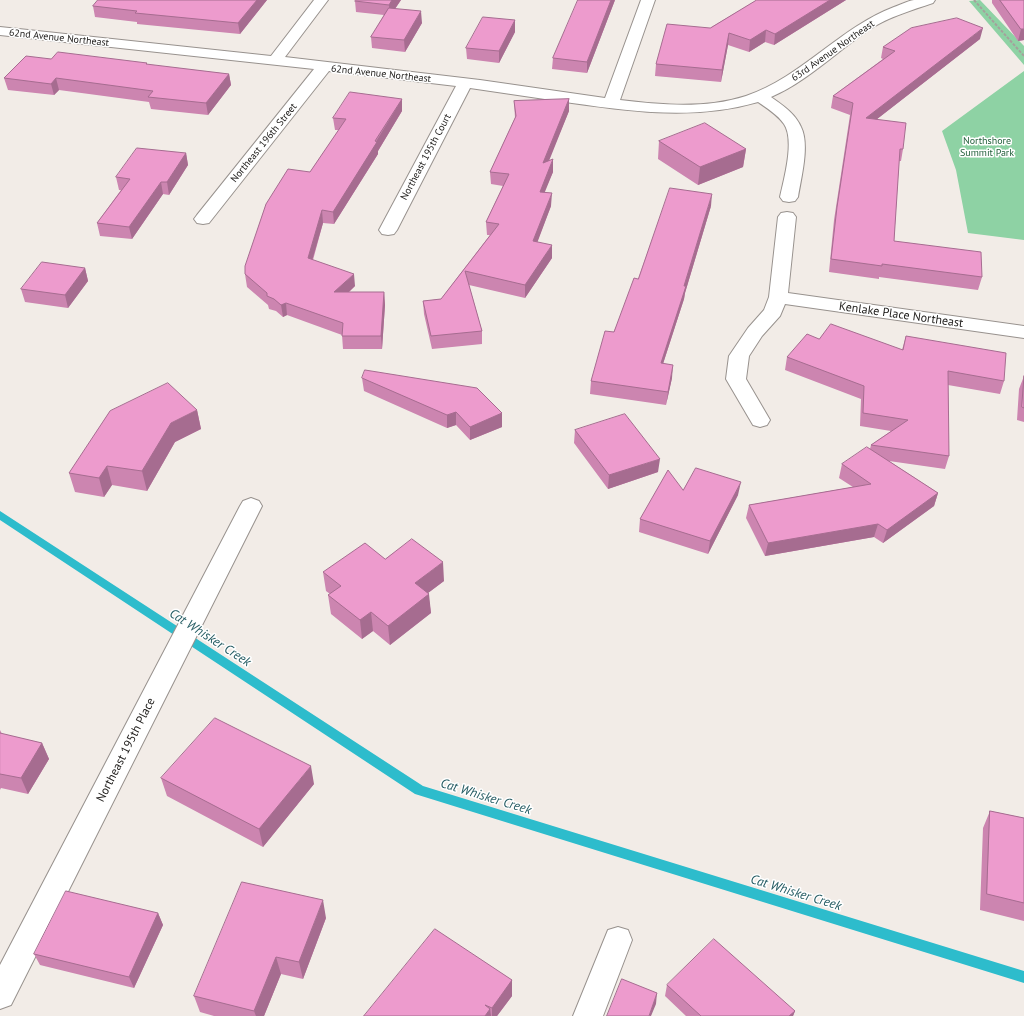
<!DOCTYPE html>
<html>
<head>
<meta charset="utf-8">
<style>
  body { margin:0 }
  canvas { display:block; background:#f2ece7 }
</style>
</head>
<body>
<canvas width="1024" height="1016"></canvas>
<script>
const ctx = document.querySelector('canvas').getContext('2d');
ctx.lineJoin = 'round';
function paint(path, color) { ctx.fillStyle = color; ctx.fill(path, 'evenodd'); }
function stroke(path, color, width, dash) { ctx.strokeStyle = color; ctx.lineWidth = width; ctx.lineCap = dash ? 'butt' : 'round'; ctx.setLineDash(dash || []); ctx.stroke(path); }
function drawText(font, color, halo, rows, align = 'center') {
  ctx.font = font + ' "PT Sans",sans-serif'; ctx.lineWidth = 3; ctx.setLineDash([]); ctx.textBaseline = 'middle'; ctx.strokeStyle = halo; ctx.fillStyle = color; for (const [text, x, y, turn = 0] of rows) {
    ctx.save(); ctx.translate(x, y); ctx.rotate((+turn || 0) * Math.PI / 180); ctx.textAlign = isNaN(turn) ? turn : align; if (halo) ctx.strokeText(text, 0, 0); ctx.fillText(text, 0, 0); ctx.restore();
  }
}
const green = new Path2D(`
  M980,0L1024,46V65L969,1Z
  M1024,71V240L968,233L956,170L942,131Z`);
const stream = new Path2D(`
  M0,511L423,786L1024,971V983L415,794L0,520Z`);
const path = new Path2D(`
  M974,0L1024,56`);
const minor = new Path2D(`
  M314,0H328L285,57L480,80L605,98L641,0H655L620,100C661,105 706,109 746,96C802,77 839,28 894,7C900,5 907,1 914,0C920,0 928,0 935,0L933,3C912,10 889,17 870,29C837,51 808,81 771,97C782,105 795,113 801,127C810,145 801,178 798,197L795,201L789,202L783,201L780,197C784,179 795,140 784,124C778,115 767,108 758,102C696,120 635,112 572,103C538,98 504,93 470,88L397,230L394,234L388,235L382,234L379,230L456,86L329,71L209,223L203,224L197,223L194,219L197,215L314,69L0,35V27L271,56Z
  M787,212L793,213L796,217L788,293L1024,326V338L785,304L780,316L762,336L749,356L746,379L770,420L767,425L760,427L753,425L726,379L729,356L748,328L764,310L769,297L778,217L781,213Z
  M251,498L259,501L262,506L11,1005L0,1009V965L240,506L243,501Z
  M618,927L628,930L632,940L603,1016H573L608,930Z`);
const wall = new Path2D(`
  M98,0H267L240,34L137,24V22L95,17L93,6Z
  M356,0H401L395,9L422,23L405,52L372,48L371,37L384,15L356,12L355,1Z
  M615,0L587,73L552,69L553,58L565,30Z
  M757,0H846L774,45L765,42L749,52L728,45L721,82L655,76L656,64L710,28Z
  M992,0H1024V40L1018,41L992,3Z
  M515,20V32L499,63L467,59L466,48Z
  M980,39L877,119L903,149L901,161H899L894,241L982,277L978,290L879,277V279L829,272L834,220L850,115L831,108L833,96L883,59L881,58L883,47Z
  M51,59L147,65L229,74L231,85L208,115L151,109L149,102L59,90L54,95L8,90L4,78Z
  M402,99V111L378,151V154L334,224L323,223L313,260L355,286L349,292H384L385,305L382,349H343L342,335L287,315L283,317L276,311L269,309L268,305L247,287L245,274L310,172L339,130H335L333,118Z
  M569,99V111L548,161L553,172L544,192L551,206L537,242L552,258L525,298L469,285L482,331V344L432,349L424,314L423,301L441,299L490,235H487L486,222L503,186L491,184L490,172L515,118L514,101Z
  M659,141L746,149L743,167L698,185L658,159Z
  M186,153L188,165L169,195L163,194L132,239L100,236L97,223L121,190H119L116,177Z
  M711,206L685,293L684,299L663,364L672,378L666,405L590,394L591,381L638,279Z
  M85,268L88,281L68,308L25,302L21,289Z
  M906,336L1004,381L1000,394L948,385L949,456L945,469L889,461L938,493L934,506L883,543L874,537L765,556L746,518L749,505L853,487L839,478L842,464L870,449L871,445L891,431L860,426L861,399L785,370L787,357L819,339L902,350Z
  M1024,376V422L1017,420L1019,389Z
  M362,378L502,413V427L470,440L456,425L447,428L364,391Z
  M197,410L201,429L175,442L147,491L112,485L104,497L75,492L69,473Z
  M575,430L658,472L608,489L574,443Z
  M683,490L738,495L708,554L639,532L640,519Z
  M385,559L444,581L428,593L431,613L390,645L373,631L362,639L331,614L328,595L330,594L326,591L323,572Z
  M0,730L2,734L42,743L49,759L28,794L1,788L0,790Z
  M161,778L314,784L263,847L167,796Z
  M990,811L1024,818V921L980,910L983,828Z
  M158,913L163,925L134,988L40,965L34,954Z
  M326,918L303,979L281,974L264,1016H214L200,1012L194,996Z
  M512,980V996L497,1016H364Z
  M667,985L795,1011L793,1016H686L665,996Z`);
const shadedWall = new Path2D(`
  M257,0H267L240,34L238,23Z
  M392,0H401L390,16L389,5Z
  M611,0H615L587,73V62Z
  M830,0H846L774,45L775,34Z
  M421,11L422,23L405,52L404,40Z
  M515,20V32L499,63V51Z
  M983,28L980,39L863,130L866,118Z
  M1021,29H1024V40L1018,41Z
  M766,30L765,42L749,52L750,40Z
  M729,33L728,45L721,82L722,70Z
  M229,74L231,85L208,115L206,103Z
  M56,78L59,90L54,95L51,84Z
  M402,99V111L378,151V154L334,224L333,212Z
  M569,99V111L543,176V163Z
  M746,149L743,167L698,185L700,167Z
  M186,153L188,165L169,195L167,182Z
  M553,159V172L540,204V192Z
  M161,182L163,194L132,239L129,227Z
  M552,193L551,206L533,254V241Z
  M712,194L711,206L685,293L684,299L659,376L661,363Z
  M322,210L323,223L309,271L308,258Z
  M552,245V258L525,298V285Z
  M85,268L88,281L68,308L65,295Z
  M354,274L355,286L335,305L334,292Z
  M384,292L385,305L382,349L381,336Z
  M286,303L287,315L283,317L281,305Z
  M673,365L672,378L666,405L668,392Z
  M197,410L201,429L175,442L147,491L142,471L171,423Z
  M456,412V425L447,428V415Z
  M502,413V427L470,440V427Z
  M660,459L658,472L608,489L609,475Z
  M107,466L112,485L104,497L99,478Z
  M741,482L738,495L708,554L710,541Z
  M938,493L934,506L883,543L887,530Z
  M878,524L874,537L765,556L768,543Z
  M443,562L444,581L416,602L415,583Z
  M429,594L431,613L390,645L388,626Z
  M371,612L373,631L362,639L360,620Z
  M42,743L49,759L28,794L21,778Z
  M311,766L314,784L263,847L259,829Z
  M323,900L326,918L303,979L299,962Z
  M158,913L163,925L134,988L129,977Z
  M276,957L281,974L264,1016H256L254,1011Z
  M512,980V996L497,1016H492V1008Z
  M657,993L656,1004L651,1016H649Z
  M490,1009L491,1016H485Z
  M795,1011L793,1016H789Z`);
const building = new Path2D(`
  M98,0H257L238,23L135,13L137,11L93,6Z
  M356,0H392L389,5L355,1Z
  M578,0H611L587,62L553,58Z
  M757,0H830L775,34L766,30L750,40L729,33L722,70L656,64L667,24L710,28Z
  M1000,0H1024V29H1021Z
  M389,8L421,11L404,40L371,37Z
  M483,17L515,20L499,51L466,48Z
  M957,18L983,28L866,118L906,123L903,149H900L894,241L981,252L982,277L882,264V266L831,259L837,207L853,103L833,96L895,51L883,47L911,28Z
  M58,52L147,63L146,64L229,74L206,103L148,97L153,91L56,78L51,84L4,78L26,56L51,59Z
  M350,92L402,99L375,141L377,142L333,212L322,210L308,258L354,274L334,292H384L381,336H342L343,323L286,303L281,305L274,299L267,296V293L245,274V266L266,204L288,169L310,172L346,119L333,118Z
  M569,99L543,163L553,159L540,192L552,193L533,241L552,245L525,285L465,271L482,331L431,336L423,301L441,299L499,224L486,222L509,174L490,172L516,116L514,101Z
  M705,123L746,149L700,167L659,141Z
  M137,148L186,153L167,182H161L129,227L97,223L130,179L116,177Z
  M670,188L712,194L684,286H686L661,363L673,365L668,392L591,381L605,331L614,332L634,278L638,279Z
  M42,262L85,268L65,295L21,289Z
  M831,324L903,350L906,336L1006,353L1004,381L948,371L949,456L871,445L908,420L863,413L864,386L787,357L807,334L819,339Z
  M365,370L477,388L502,413L470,427L456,412L447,415L362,378Z
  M1024,376V408L1022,407Z
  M168,383L197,410L171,423L142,471L107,466L99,478L69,473L110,411Z
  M625,414L660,459L609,475L575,430Z
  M867,447L938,493L887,530L878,524L768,543L749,505L871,484L842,464Z
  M696,468L741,482L710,541L640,519L668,470L683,490Z
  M412,539L443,562L415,583L429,594L388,626L371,612L360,620L328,595L341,586L323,572L365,543L385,559Z
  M215,718L311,766L259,829L161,778Z
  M0,733L42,743L21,778L0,774Z
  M990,811L1024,818V903L987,894Z
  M242,882L323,900L299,962L276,957L254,1011L194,996Z
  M66,891L158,913L129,977L34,954Z
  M435,929L512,980L492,1008L485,1005L490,1009L485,1016H364Z
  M714,939L795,1011L789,1016H701L667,985Z
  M622,979L657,993L649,1016H607Z`);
const farStreetnames = [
  ["62nd Avenue Northeast",59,38,6],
  ["63rd Avenue Northeast",833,51,-35],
  ["62nd Avenue Northeast",381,74,6],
  ["Northeast 196th Street",264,143,-51],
  ["Northeast 195th Court",426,157,-62]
];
const farParknames = [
  ["Northshore",987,141],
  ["Summit Park",987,153]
];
const streetNames = [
  ["Kenlake Place Northeast",901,315,8],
  ["Northeast 195th Place",126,750,-63]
];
const waterNames = [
  ["Cat Whisker Creek",210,638,33],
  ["Cat Whisker Creek",486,797,17],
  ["Cat Whisker Creek",796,893,17]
];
paint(green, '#8ed2a4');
paint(stream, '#2dbccc');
stroke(minor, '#98928e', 2);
stroke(path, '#a5a09c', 2, [3, 1.5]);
paint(minor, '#fff');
paint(wall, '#cc85b0');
paint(shadedWall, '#a66c90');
paint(building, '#ed9bcd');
stroke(building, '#a66c90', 1);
drawText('10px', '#22201e', '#fff', farStreetnames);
drawText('10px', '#22603b', '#fff', farParknames);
drawText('12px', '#22201e', '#fff', streetNames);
drawText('italic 13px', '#255c63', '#fff', waterNames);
</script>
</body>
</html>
